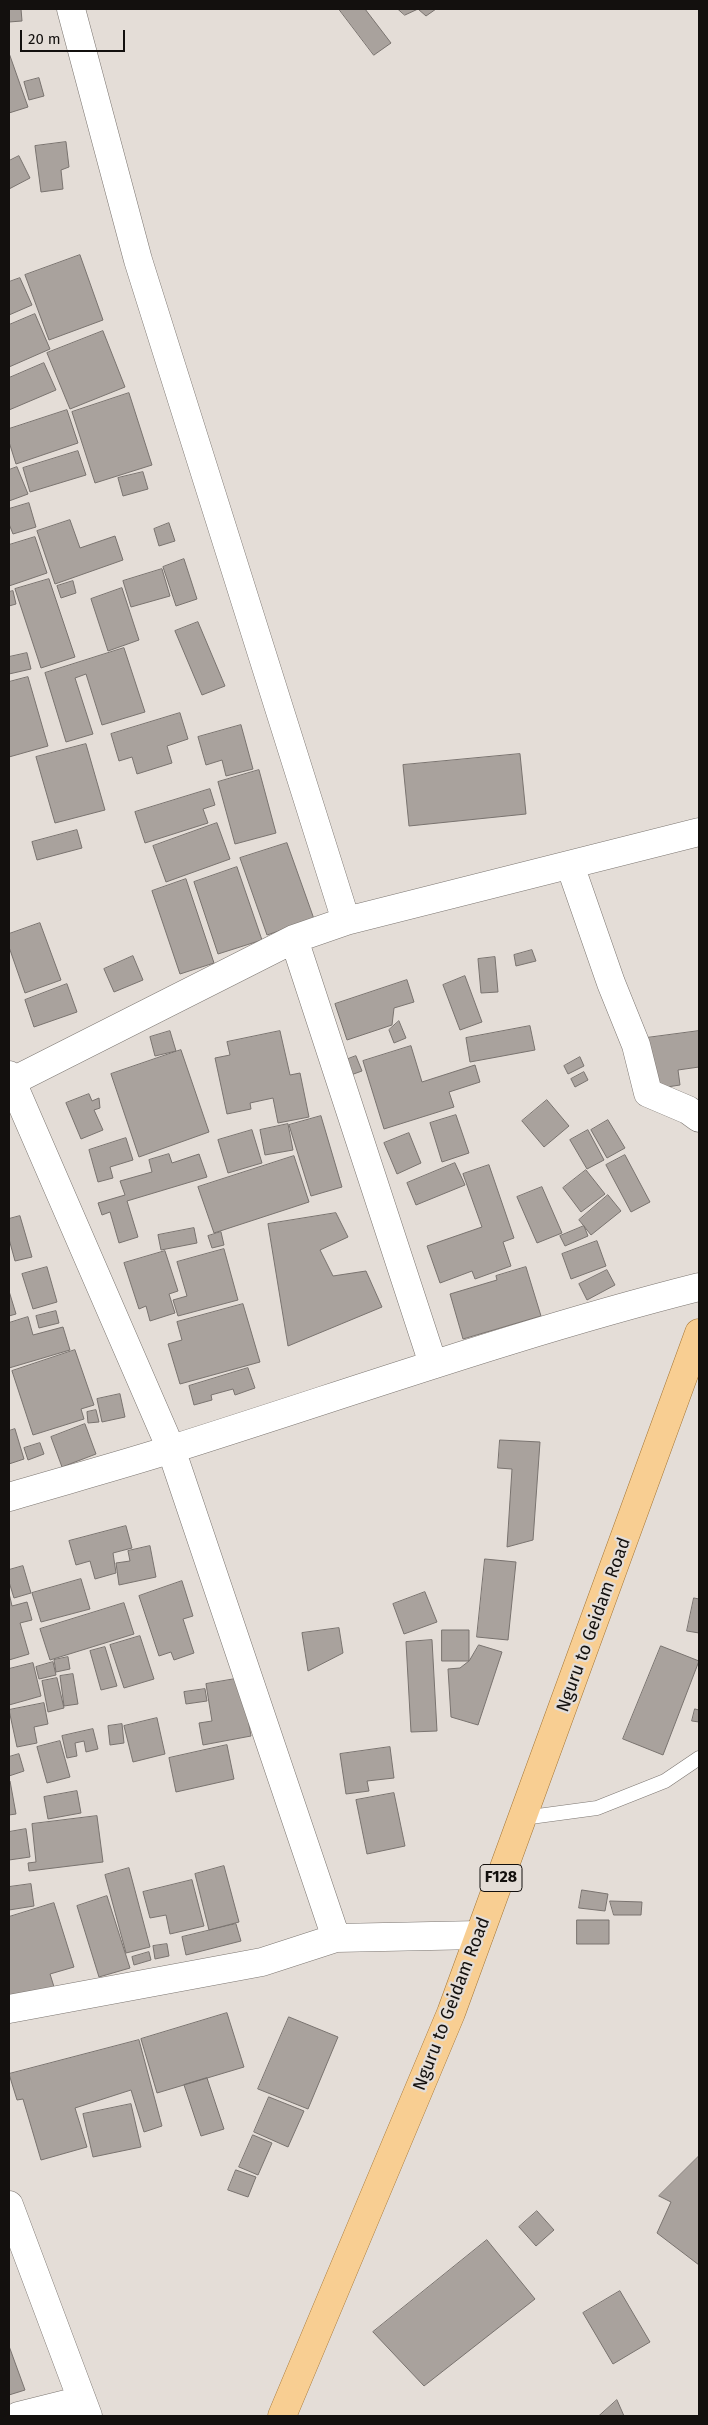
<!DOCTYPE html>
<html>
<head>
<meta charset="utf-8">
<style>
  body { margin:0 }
  #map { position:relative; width:708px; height:2425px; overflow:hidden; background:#e4ddd7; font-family:"Fira Sans",sans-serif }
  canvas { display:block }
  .frame { position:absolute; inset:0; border:10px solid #13100e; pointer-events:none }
  .scale { position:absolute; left:20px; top:30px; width:105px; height:22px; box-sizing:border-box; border:2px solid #13100e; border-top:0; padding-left:6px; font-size:15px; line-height:18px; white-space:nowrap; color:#13100e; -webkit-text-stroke:4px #e4ddd7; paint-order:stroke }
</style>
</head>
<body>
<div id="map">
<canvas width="708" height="2425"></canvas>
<div class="frame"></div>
<div class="scale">20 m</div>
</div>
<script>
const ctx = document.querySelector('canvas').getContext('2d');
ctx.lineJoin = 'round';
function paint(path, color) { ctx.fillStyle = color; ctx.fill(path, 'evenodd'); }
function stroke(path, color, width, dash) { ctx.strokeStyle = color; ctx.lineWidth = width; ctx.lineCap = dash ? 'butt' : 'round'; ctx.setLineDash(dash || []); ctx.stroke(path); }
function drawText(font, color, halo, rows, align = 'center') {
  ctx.font = font + ' "Fira Sans",sans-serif'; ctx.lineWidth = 4.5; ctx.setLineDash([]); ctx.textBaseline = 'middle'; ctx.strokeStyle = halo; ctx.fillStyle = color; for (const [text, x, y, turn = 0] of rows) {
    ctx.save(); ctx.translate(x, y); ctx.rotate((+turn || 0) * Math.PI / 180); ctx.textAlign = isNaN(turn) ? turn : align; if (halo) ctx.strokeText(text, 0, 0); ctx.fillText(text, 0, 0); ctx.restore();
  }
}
const building = new Path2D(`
  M9,9H21L22,21L9,22Z
  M339,9H365L391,43L374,55Z
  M398,9H436L426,16L418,9L405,15Z
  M9,53L28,107L9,113Z
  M39,78L44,96L29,100L24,82Z
  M66,142L69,167L61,170L63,189L41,192L35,146Z
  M19,156L30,178L9,189V161Z
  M80,255L103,320L49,340L25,275Z
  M20,278L32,305L9,315V282Z
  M35,314L50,349L9,367V325Z
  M103,331L125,387L70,409L47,353Z
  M44,363L56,390L9,410V378Z
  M129,393L152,465L95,483L72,412Z
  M67,410L78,443L16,464L9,442V429Z
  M78,451L86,475L30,492L23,468Z
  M17,467L28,494L9,501V470Z
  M143,472L148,489L123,496L118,478Z
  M29,503L36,527L13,534L9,524V509Z
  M70,520L80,548L115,536L123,560L55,584L37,531Z
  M169,523L175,541L159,546L154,529Z
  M35,537L47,573L9,586V545Z
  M184,559L197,599L176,606L163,567Z
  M162,569L170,596L131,607L123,581Z
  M49,579L75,657L41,668L15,589Z
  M73,581L76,593L61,598L57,586Z
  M122,588L139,640L108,651L91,599Z
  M13,591L16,604L9,606V592Z
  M198,622L225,686L202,695L175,631Z
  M124,648L145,712L102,725L86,674L75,678L93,734L66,742L45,673Z
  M27,653L31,669L9,674V657Z
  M28,677L48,746L9,757V682Z
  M180,713L188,739L167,746L172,763L137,774L132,757L119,761L111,734Z
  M241,725L253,769L226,776L222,760L206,765L198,737Z
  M86,744L105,810L55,823L36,757Z
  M520,754L526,814L409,826L403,765Z
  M259,770L276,833L235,844L218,782Z
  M210,789L215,805L203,809L208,823L145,843L135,812Z
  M217,823L230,859L166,882L153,846Z
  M77,830L82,848L37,860L32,842Z
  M287,843L314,919L267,935L240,858Z
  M237,867L262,940L218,954L194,882Z
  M186,879L214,963L180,974L152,891Z
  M40,923L61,980L25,993L9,947V934Z
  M532,950L536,961L516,966L514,955Z
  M133,956L143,980L114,992L104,969Z
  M495,957L498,992L481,993L478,959Z
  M465,976L482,1022L460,1030L443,985Z
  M407,980L414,1002L394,1008L392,1025L347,1040L335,1004Z
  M67,984L77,1012L34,1027L25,1000Z
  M399,1021L406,1038L394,1043L389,1030Z
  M530,1026L535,1050L470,1062L466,1038Z
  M170,1031L176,1051L155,1056L150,1037Z
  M280,1031L290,1075L300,1073L309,1117L278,1123L273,1098L250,1103L251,1109L227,1114L215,1058L230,1055L227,1042Z
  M699,1031V1067L678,1070L680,1085L654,1089L646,1038Z
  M411,1046L422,1082L475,1065L480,1082L449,1092L454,1107L384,1129L363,1061Z
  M181,1050L209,1132L139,1157L111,1074Z
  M356,1056L362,1071L348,1076L343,1061Z
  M580,1057L584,1066L568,1074L564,1066Z
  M584,1072L588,1080L575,1087L571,1079Z
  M89,1094L92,1101L99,1098L100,1108L94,1110L103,1130L81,1139L66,1103Z
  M547,1100L569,1126L544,1147L522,1121Z
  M456,1115L469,1153L442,1162L430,1123Z
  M321,1116L342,1187L311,1196L289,1125Z
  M608,1120L625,1148L607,1158L591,1130Z
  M288,1124L293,1150L265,1155L260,1130Z
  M252,1130L262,1163L228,1173L218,1140Z
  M588,1130L604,1160L587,1169L570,1140Z
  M409,1133L421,1163L397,1174L384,1143Z
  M126,1138L133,1160L110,1167L113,1178L98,1182L89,1150Z
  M169,1154L172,1163L199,1154L207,1177L127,1201L138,1237L119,1243L110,1212L102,1215L98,1203L125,1195L120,1181L152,1172L149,1160Z
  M625,1155L650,1202L631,1212L606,1165Z
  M294,1156L309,1202L214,1233L198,1187Z
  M455,1163L465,1185L416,1205L407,1183Z
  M489,1165L514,1238L503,1242L511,1266L475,1279L472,1271L440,1283L427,1246L482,1227L463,1174Z
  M586,1170L605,1194L581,1212L563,1188Z
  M542,1187L562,1233L537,1243L517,1197Z
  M608,1195L621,1211L591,1235L579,1220Z
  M336,1213L348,1237L320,1250L333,1276L366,1271L382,1307L288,1346L268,1224Z
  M20,1216L32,1257L15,1261L9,1239V1219Z
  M584,1226L588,1236L565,1246L560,1236Z
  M194,1228L197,1243L161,1250L158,1235Z
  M221,1232L224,1245L212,1248L208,1236Z
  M597,1241L606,1266L571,1279L562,1254Z
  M224,1249L238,1300L178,1316L173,1300L187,1296L177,1262Z
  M165,1251L178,1291L169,1294L175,1313L150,1321L146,1306L139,1309L124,1263Z
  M47,1267L57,1302L33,1309L22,1274Z
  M526,1267L541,1316L463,1339L450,1294L497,1280L496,1276Z
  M607,1270L615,1285L587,1300L579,1284Z
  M9,1291L16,1314L9,1316Z
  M243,1304L260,1362L180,1384L168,1344L182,1340L177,1322Z
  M56,1311L59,1323L39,1328L36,1316Z
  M28,1317L33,1335L63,1327L70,1350L9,1368V1323Z
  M75,1350L94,1405L81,1409L84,1419L33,1435L12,1371Z
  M248,1368L255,1388L235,1395L233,1389L211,1395L212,1400L194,1405L189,1386Z
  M120,1394L125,1417L102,1422L97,1399Z
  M96,1410L99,1422L88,1423L87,1412Z
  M85,1424L96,1454L62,1467L51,1437Z
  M15,1429L24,1459L9,1464V1431Z
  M500,1440L540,1442L533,1540L507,1547L512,1469L498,1468Z
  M40,1443L44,1454L28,1460L24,1448Z
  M126,1526L132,1548L113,1553L116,1573L95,1579L90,1561L76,1565L69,1541Z
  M150,1546L156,1577L119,1585L116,1563L130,1561L128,1551Z
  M485,1559L516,1562L508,1640L477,1637Z
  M23,1566L31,1593L14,1598L9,1582V1570Z
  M81,1579L90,1609L41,1622L32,1593Z
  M182,1581L193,1616L183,1619L194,1653L174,1660L171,1652L159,1656L139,1596Z
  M425,1592L437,1622L404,1634L393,1604Z
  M9,1593L12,1606L27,1602L32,1620L20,1623L29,1654L9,1660Z
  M694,1598L699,1599V1633L687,1631Z
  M124,1603L134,1634L50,1660L40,1629Z
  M339,1628L343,1653L308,1671L302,1633Z
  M442,1630H469V1661H442Z
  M140,1636L154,1679L124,1688L110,1645Z
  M432,1640L437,1731L411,1732L406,1642Z
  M479,1645L502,1652L478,1725L451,1717L448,1669L460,1668L469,1661Z
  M661,1646L699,1661L663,1755L623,1739Z
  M105,1647L117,1686L101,1690L90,1651Z
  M68,1657L70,1669L56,1672L54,1660Z
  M53,1662L56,1675L39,1679L36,1667Z
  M33,1663L41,1696L9,1705V1669Z
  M73,1674L78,1704L64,1706L60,1676Z
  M57,1678L64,1708L48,1712L42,1681Z
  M241,1678L251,1736L203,1745L199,1723L212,1721L206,1684Z
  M205,1689L207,1701L186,1704L184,1692Z
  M44,1703L48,1724L34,1727L37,1743L17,1747L9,1710Z
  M695,1709L699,1710V1722L692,1721Z
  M157,1718L165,1754L133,1762L124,1726Z
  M122,1724L124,1743L110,1745L108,1726Z
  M93,1729L98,1749L86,1752L84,1741L75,1743L77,1756L67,1758L62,1736Z
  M60,1741L70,1777L47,1783L37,1747Z
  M227,1745L234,1779L176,1792L169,1758Z
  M390,1747L394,1778L367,1781L369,1791L346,1794L340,1754Z
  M19,1754L24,1771L9,1776V1757Z
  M9,1781H10L16,1814L9,1815Z
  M77,1791L81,1813L48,1819L44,1797Z
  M394,1793L405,1846L367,1854L356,1800Z
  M97,1816L103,1862L29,1871L28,1863L36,1862L32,1824Z
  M26,1829L30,1857L9,1860V1832Z
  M224,1866L239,1922L209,1930L195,1874Z
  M129,1868L150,1947L126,1953L105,1875Z
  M192,1880L204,1926L170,1934L166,1915L150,1918L143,1892Z
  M31,1884L34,1906L9,1910V1887Z
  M582,1890L608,1894L605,1911L579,1908Z
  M107,1896L130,1968L99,1977L77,1906Z
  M610,1901L642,1902L641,1915H614Z
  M54,1903L74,1967L50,1974L55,1990L9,2005V1917Z
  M577,1920H609V1944H577Z
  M236,1924L241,1941L186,1955L182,1937Z
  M167,1944L169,1956L155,1959L153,1946Z
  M149,1952L151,1960L134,1965L132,1957Z
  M227,2013L244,2067L157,2093L141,2039Z
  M289,2017L338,2037L308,2109L258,2089Z
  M139,2040L162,2126L144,2132L131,2090L75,2108L87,2147L41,2160L23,2099L17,2100L9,2074Z
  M207,2078L224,2129L201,2136L184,2085Z
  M269,2097L304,2111L288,2147L254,2132Z
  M131,2104L141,2147L93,2157L83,2114Z
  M253,2135L272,2143L258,2175L239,2167Z
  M699,2156V2265L657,2233L671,2202L659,2196Z
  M236,2170L256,2177L248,2197L228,2190Z
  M537,2211L554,2230L536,2246L519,2227Z
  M487,2240L535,2299L424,2386L373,2332Z
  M620,2291L650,2342L613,2364L583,2313Z
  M9,2346L25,2390L9,2395Z
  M617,2400L624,2416H599Z`);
const service = new Path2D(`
  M523,1818L597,1808L665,1781L699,1758`);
const minor = new Path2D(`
  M71,9L138,260L346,921
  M570,865L611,983L636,1045L648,1093L688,1110L699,1118
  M294,939L433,1364
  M9,1075L171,1449L336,1938
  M9,1083L294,939L346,921L699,832
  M9,1497C63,1481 118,1466 172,1449C347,1394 521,1332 699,1287
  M9,2009L262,1962L336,1938L479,1935
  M9,2205L88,2416
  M18,2416L82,2400`);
const primary = new Path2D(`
  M282,2416L451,2013L699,1333`);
const shields = [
  [501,1878,42]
];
const shieldNames = [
  ["F128",501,1878]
];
const streetNames = [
  ["Nguru to Geidam Road",594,1625,-70],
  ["Nguru to Geidam Road",452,2004,-69]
];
paint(building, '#a9a29d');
stroke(building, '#79736f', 1);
stroke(service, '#7c7671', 15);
stroke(minor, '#7c7671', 29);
stroke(primary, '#a57634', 29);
stroke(service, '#fff', 14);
stroke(minor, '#fff', 28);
stroke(primary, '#f8ce92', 28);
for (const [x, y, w] of shields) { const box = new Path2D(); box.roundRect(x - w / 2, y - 13.5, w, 27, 4); ctx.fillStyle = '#e4ddd7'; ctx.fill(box); stroke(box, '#13100e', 1); }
drawText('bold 16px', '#13100e', null, shieldNames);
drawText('18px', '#13100e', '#e4ddd7', streetNames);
</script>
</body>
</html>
